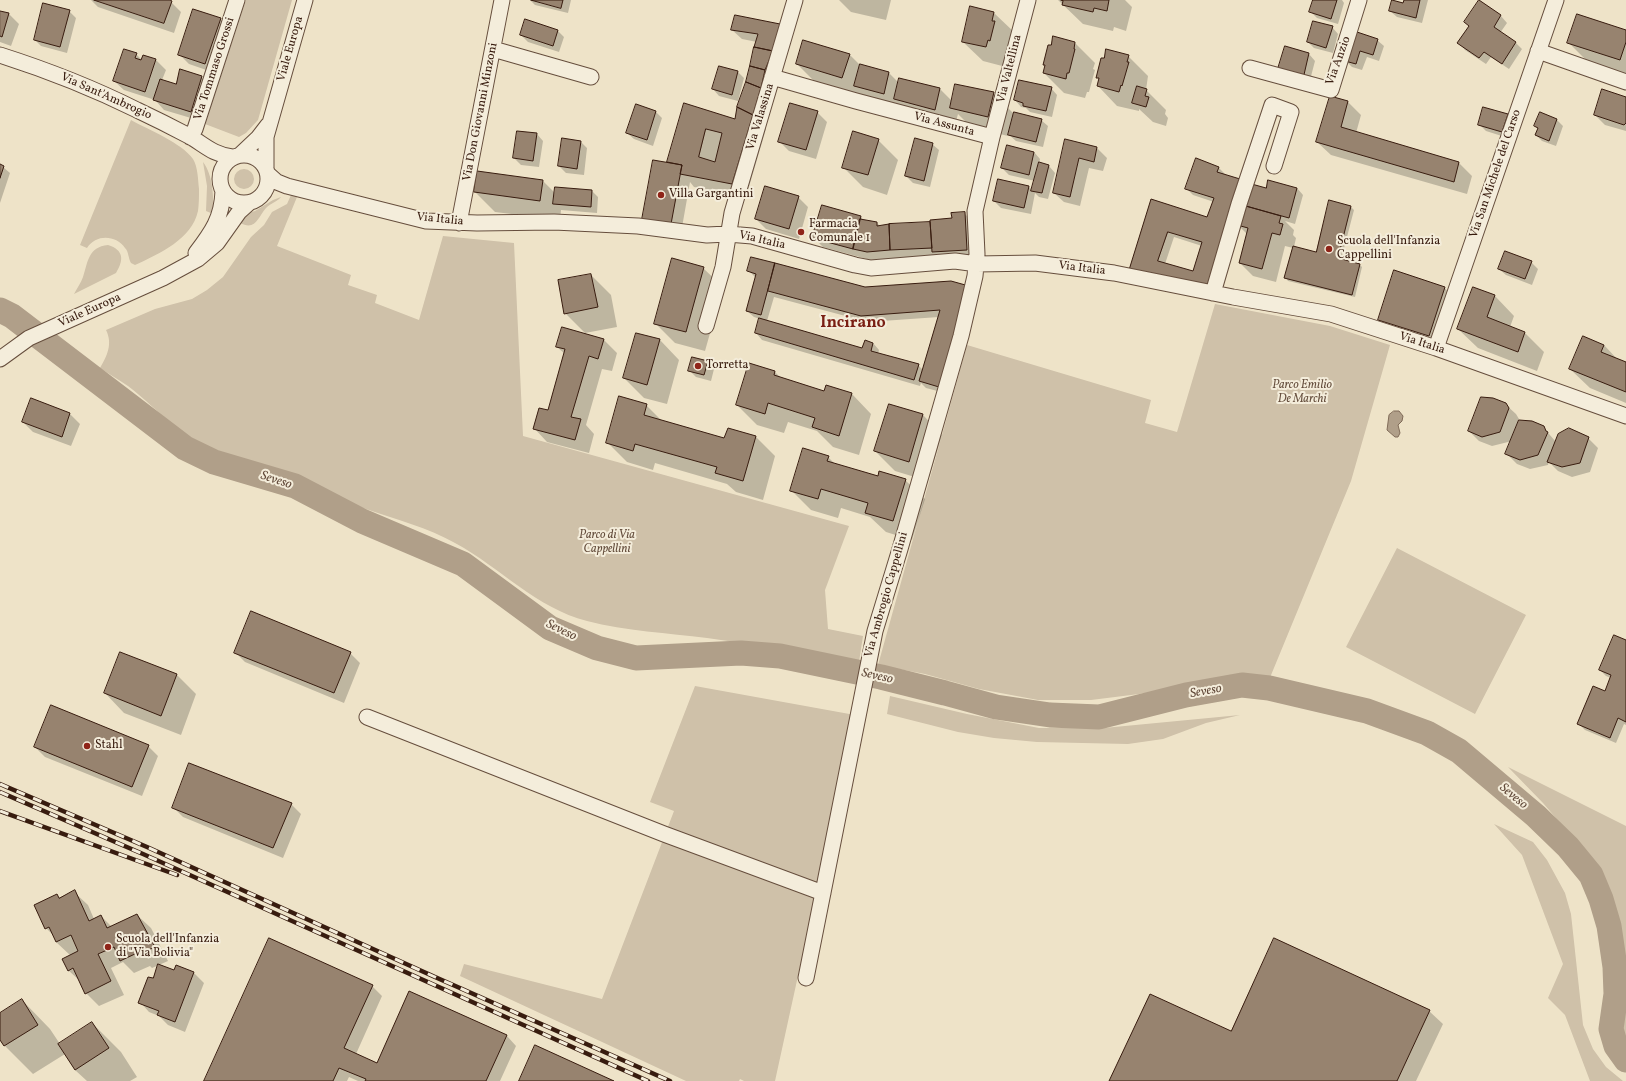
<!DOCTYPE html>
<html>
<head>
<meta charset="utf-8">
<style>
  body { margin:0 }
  canvas { display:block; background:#eee3c8 }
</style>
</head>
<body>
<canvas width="1626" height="1081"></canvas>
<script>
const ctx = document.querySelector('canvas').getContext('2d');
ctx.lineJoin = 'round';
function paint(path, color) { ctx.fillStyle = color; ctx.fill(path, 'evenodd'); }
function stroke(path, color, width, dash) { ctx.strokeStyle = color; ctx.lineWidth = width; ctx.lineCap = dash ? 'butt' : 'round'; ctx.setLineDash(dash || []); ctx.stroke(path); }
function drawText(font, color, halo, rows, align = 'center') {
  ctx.font = font + ' Vollkorn,serif'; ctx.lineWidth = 4; ctx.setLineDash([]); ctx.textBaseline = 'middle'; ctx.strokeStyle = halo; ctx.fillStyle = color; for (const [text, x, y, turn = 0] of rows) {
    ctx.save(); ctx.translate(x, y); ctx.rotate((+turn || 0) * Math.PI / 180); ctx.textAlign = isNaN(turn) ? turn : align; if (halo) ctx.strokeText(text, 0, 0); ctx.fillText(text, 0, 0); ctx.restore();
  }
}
const green = new Path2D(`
  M246,0H292L258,120L246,133L239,137L205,124Z
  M131,120C149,130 182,143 193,159C198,167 198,180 199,189C199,196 199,204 198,211C192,239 159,254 135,265L131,263C128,258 129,252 125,248C116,235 96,234 87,248L80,245Z
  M203,162C213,175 214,198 213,214L206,211L207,186Z
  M234 179a10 10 0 1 1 20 0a10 10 0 1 1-20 0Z
  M291,195L297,197L277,246L351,275L348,285L377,295L375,303L419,320L443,236L514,243L523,436L849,526L825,590L828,629L863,636L859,662C809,654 758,645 707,638C668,633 626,631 587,621C536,608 501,568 455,543C429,528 395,519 366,509C336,498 308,482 278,471C260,464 240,462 222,455C184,441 159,410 128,386C119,380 109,374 100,368C107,356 113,344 106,330L155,309L192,299L207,290L223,277L251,237L264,225L272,212L287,204Z
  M281,197C278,201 271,203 266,208C258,217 256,231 240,223L248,213L255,211L273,200Z
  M108,245C124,250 124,260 116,273L74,294C77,288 81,283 83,277C88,262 88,247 108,245Z
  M1215,304L1330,326L1390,345L1351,481L1269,680H1238L1208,683L1139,694L1091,700H1038L979,689L925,674L878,665L967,345L1151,400L1145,423L1177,432Z
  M1397,548L1526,615L1475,714L1346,647Z
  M695,686L855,715L775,1081H744L740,1079L739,1081H686L460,976L464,964L602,999L674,811L650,802Z
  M890,696L967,714L1039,728H1104L1240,715L1206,723L1163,739L1128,744L1037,742L994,738L958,732L887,714Z
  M1508,767L1626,826V1044L1623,1040L1618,1023L1625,983L1621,952L1613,910L1601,875L1580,846L1543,803Z
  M1494,824L1533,842L1547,860L1565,893L1571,914L1583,1025L1593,1049L1606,1067L1623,1081H1590L1565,1015L1548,998L1563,964L1522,855Z`);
const water = new Path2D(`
  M1394,411H1399L1403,416L1402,421L1398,425L1400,433L1398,437H1395L1387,430L1389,415Z`);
const shadow = new Path2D(`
  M91,0H167L171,2L181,12L174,33L98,7Z
  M530,0H571L568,13L535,5Z
  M839,0H891L886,20L851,12Z
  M1058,0H1125L1132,7L1126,31L1114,27L1113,31L1083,24Z
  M1314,0H1342L1344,3L1338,24L1317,18L1311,12Z
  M1405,0H1428L1422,23L1397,17L1390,11L1404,4Z
  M1479,1L1501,16L1507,23L1500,33L1516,43L1522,49L1509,69L1491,57L1486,64L1465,50L1459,43L1470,27Z
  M971,7L994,13L1014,32L1006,67L983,61L963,42Z
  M69,11L76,18L67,53L41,46L35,40Z
  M0,12L9,14L19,24L11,46L0,42Z
  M736,16L780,25L759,122L766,129L746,197L694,187L690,182L681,233L670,231L668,163L684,104L736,121L757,42L742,39L732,30Z
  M220,19L230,29L215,73L189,64L179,54Z
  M1332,27L1338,34L1333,53L1314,48L1308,42Z
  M558,31L564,37L559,52L528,42L521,35Z
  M1626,31V75L1588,62L1568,42Z
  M1355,33L1377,40L1384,46L1379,61L1367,57L1362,70L1352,67L1346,61Z
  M1054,38L1075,43L1095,63L1093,69L1095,70L1089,92H1087L1085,98L1064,93L1044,73L1046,66L1044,64Z
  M136,54L142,60H156L166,70L162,80L177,85L201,77L211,87L201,121L164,110L155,100L124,90L114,81Z
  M849,54L860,65L889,73L899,83L940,89L952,101L993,93L1013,113L1041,120L1048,126L1043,147L1016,141L1008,134V136L971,127L958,114L954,129L875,106L863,94L862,97L817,84L797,64Z
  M1309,54L1315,61L1309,84L1284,78Z
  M1128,56L1148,76L1146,90L1166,110L1165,114L1168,118L1166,126L1153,122L1139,109V111L1117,106L1098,86L1099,79L1097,77Z
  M738,72L744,78L738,101L719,96L713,89Z
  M1051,88L1057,95L1052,117L1030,112L1026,108L1021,107L1015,100Z
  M1330,97L1348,102L1361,115L1356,133L1459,163L1472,176L1467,194L1331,155L1317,142Z
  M1626,98V131L1605,125L1595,115Z
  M637,105L656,112L662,118L653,146L634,139L627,133Z
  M817,112L827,122L816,159L789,151L779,141Z
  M1540,113L1557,120L1563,126L1556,146L1542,141L1536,135L1538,129L1536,126Z
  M1507,115L1514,121L1508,138L1486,131L1479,124Z
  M537,134L543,141L539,167L521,165L514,158Z
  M878,140L898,160L887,195L863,187L843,167Z
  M1066,141L1097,148L1107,158L1103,171L1089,168L1080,206L1064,202L1054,193Z
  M581,142L587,148L584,175L566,173L559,166Z
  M932,144L939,150L930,187L913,183L906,176Z
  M1034,152L1040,159L1039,164L1049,166L1055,173L1048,199L1039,197L1035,193L1031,214L1001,208L994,201L999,180L1029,187L1032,190L1035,181L1009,175L1002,168Z
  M0,165L3,167L10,173L0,203Z
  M1218,167L1225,174L1224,176L1266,189L1297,188L1303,195L1295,224L1285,221L1294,230L1293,235L1296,238L1294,247L1317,253L1330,202L1351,207L1354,210L1341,260L1359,264L1362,267L1355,297L1288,281L1286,278L1293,248L1285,246L1276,282L1253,276L1240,263L1247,234L1236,223L1217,292L1137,276L1152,200L1208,218L1214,202L1193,195L1187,189ZM1248,202L1246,207L1241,206ZM1174,237L1202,246L1194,272L1165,264Z
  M543,181L555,193L592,191L598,197L597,213L561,210L560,220L495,212L475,192Z
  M798,197L808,207L799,239L766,229L756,219Z
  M964,213L974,223L976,259L878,262L823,247L813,237L860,216L864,221L877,223L881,227L931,223L953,219Z
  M752,258L865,288L951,282L945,393L926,388L921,383L920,386L762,340L756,333L760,319L754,317L747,311L756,278L749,271ZM774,297L868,322L939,317L923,370L918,365L878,354L879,350L873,343L865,341L863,349L767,321Z
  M1531,262L1538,269L1532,285L1506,275L1499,269Z
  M703,268L723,287L705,351L675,343L655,323Z
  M591,275L611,295L617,327L585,333L565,313Z
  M1444,287L1450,294L1435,342L1385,326L1379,320Z
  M1473,288L1495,296L1514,316L1510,327L1525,333L1544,352L1537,371L1478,348L1458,329Z
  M637,334L660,340L679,360L667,404L644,398L624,378Z
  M604,340L617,353L612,371L602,369L586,425L594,434L589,453L547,442L534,428L549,411L565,354L557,347Z
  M1604,345L1618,360L1626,363V403L1590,388L1570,369Z
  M693,358L708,362L714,369L711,381L696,377L689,370Z
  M750,364L775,372L782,379L825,392L827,386L852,394L871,414L859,455L833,447L817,431L788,422L784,433L757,425L737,405Z
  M31,400L70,414L80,424L71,446L33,432L23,422Z
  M1505,404L1516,414L1519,419L1518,421L1531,422L1543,427L1556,442L1588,438L1598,448L1590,472L1572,477L1558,471L1549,462L1548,465L1530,469L1517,464L1507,454L1512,441L1492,446L1479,441L1469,431Z
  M646,405L663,422L725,440L756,437L775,456L763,500L736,492L727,484L655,463L653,470L627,462L607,442Z
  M923,415L942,435L928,481L895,471L875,451Z
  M828,457L835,464L878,478L905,480L925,499L912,540L886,532L870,517L841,508L838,518L811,510L791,490Z
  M1626,641V725L1624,724L1616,743L1585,730L1579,724L1605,692L1611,678L1606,676L1600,670Z
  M235,652L350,653L360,663L344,703L245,662Z
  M177,675L196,694L181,735L124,713L105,693Z
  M148,746L158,756L142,796L45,757L35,747Z
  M291,804L301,814L283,858L183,817L173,807Z
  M74,892L88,905L94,919L101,916L112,927L137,915L151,928L168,961L152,968L150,966L134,973L123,962L111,968L124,995L99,1006L86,993L81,982L68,970L71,956L56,942L54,936L46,928L57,896L60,898Z
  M177,966L194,973L204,983L185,1032L168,1025L159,1016L149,1012L140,1002L153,980L175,971Z
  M372,986L382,996L356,1054L377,1064L507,1036L516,1046L500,1081H358L349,1077L347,1081H205Z
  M22,1000L50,1029L60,1044L92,1023L121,1052L137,1077L130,1081H87L75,1070L65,1054L33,1074L5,1046L0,1038V1014Z
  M1429,1011L1443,1024L1416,1081H1110L1231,1032Z`);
const river = new Path2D(`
  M0,310L12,316L185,448L214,462L295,486L362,521L463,564L550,628L597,648L636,658L741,653L780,656L881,677L945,693L996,707L1050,715L1099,717L1186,695L1242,685L1269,688L1367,711L1427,733L1459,751L1536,816L1568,847L1591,875L1601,899L1609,926L1615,967L1616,994L1611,1029L1616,1046L1626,1060`);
const building = new Path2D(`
  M94,0H170L172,1L164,23Z
  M531,0H563L561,8Z
  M1061,0H1109L1107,11L1094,8L1093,12L1062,5L1063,1Z
  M1313,0H1337L1331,19L1309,12Z
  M1392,0L1403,3L1404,0H1420L1416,18L1389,11Z
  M1479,0L1501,15L1494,27L1516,42L1502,64L1484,52L1479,58L1457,43L1469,26L1464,22Z
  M43,3L70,10L60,47L34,40Z
  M970,6L994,12L992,21H995L990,41L988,40L986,47L962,42Z
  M193,9L221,18L205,64L178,55Z
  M0,11L9,13L2,37L0,36Z
  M1577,14L1626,30V42L1620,60L1567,43Z
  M735,15L780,24L773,51L754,47L758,34L731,30Z
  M525,19L558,30L553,46L520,35Z
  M1313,21L1333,26L1326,48L1307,42Z
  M1354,31L1378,39L1373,55L1360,51L1356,64L1345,61Z
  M1053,36L1075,42L1074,49H1075L1069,73H1067L1066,79L1043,73L1045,65H1043L1048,45H1051Z
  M803,40L850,54L842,78L796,64Z
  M1285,46L1309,53L1303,79L1277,72Z
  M754,47L773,51L765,70L750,66Z
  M124,49L137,53L135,58L141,60L143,55L156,59L145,92L113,81Z
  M1106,49L1129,55L1127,62H1129L1122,86L1121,85L1119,92L1097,86L1099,78H1096L1101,58H1104Z
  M860,64L889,72L884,94L854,86Z
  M719,66L738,71L732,95L712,89Z
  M750,66L765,70L761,88L746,82Z
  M180,69L202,76L191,112L153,100L160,79L176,84Z
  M899,78L940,88L935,110L894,99Z
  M1019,80L1052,87L1046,111L1023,106V103L1014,100Z
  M746,82L761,88L753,115L737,107Z
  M955,84L994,92L988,117L950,108Z
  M1137,86L1147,89L1145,96L1149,97L1146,107L1132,103Z
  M1602,89L1626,97V123L1624,125L1594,115Z
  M1330,96L1348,101L1341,127L1459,162L1454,182L1316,142Z
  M684,103L735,119L737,107L753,115L732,184L680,174L682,165L667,162ZM706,129L722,133L715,162L699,157Z
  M790,103L818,111L806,150L778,142Z
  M636,104L656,111L647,140L626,133Z
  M1483,107L1508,114L1502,132L1478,125Z
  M1014,112L1042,119L1036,142L1008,135Z
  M1540,112L1557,119L1549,141L1535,135L1538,128L1534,126Z
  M517,131L537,133L533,161L513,158Z
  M853,131L879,139L868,175L842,168Z
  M562,138L581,141L577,169L558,166Z
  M915,138L933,143L924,181L905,176Z
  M1065,139L1097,147L1094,162L1079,158L1070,197L1053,193Z
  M1007,145L1034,152L1029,175L1001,168Z
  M1196,158L1219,167L1217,172L1240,179L1211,286L1129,270L1151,199L1207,217L1214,198L1185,189ZM1168,232L1202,242L1193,271L1158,261Z
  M653,160L682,165L671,224L641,225Z
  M1039,162L1049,165L1042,193L1031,191Z
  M0,164L4,166L0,178Z
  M477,171L543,180L540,201L474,192Z
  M998,179L1029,186L1024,208L993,201Z
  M1268,180L1297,188L1289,218L1246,206L1248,183L1266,188Z
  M765,186L799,196L789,229L755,219Z
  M555,187L592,190L591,207L553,204Z
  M1329,200L1351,206L1338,258L1360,264L1352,295L1284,278L1293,246L1316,252Z
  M822,205L861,216L853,249L812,238Z
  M1242,205L1281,216L1279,223L1283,224L1280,235L1272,233L1262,269L1239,263L1248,228L1237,225Z
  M965,212L967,250L932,252L930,220L952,218L951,213Z
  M860,219L877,222V226L889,224L890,250L867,252L853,249Z
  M930,222L932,248L890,250L889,224Z
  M1505,251L1532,261L1525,279L1498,269Z
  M751,257L775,263L761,315L746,311L756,274L747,271Z
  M672,258L704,267L686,332L654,324Z
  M775,263L865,287L951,281L969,286L939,387L919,381L940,310L861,316L768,291Z
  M1394,270L1445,287L1429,336L1378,320Z
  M591,274L598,307L564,314L558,280Z
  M1473,287L1495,295L1487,317L1525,332L1518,352L1457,329Z
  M759,318L862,348L865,340L873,343L871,351L919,364L914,380L755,333Z
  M562,327L604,339L598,359L589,356L571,417L581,419L575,440L533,429L539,408L548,410L565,349L556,347Z
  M636,333L660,339L647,385L623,378Z
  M1583,336L1604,345L1601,352L1626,362V392L1569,369Z
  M692,357L708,361L704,375L688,371Z
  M749,363L775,371L774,375L824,391L826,385L852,393L839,436L812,427L815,418L768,403L765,414L736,405Z
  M619,396L647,404L644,415L724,438L728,428L756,436L743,481L715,473L717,467L635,444L633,451L606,443Z
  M1481,397L1493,398L1506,403L1509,408L1500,432L1482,437L1468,431Z
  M31,398L70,413L62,437L22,422Z
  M889,404L923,414L909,462L874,451Z
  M1519,420L1532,421L1544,426L1546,431L1548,432L1538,455L1520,460L1505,454Z
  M1569,428L1589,437L1580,463L1562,467L1547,462L1558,434Z
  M803,448L829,456L827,461L878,476L879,471L906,479L893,521L865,513L868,503L821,489L818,499L790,491Z
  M251,611L351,652L334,693L234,653Z
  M1614,635L1626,640V722L1618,718L1610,738L1577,724L1593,686L1605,691L1611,675L1599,670Z
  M120,652L177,674L161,716L104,693Z
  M51,705L149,745L132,787L34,747Z
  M189,763L292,803L273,848L172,808Z
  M75,890L89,921L101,915L107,928L137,914L155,947L138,955L137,953L120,961L114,947L98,954L111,981L85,994L73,968L68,971L62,959L78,951L71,935L56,942L49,927L45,929L34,905L57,894L59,898Z
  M269,938L373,985L344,1048L377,1063L409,991L507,1035L486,1081H365L366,1079L339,1068L333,1081H204Z
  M1274,938L1430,1010L1397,1081H1109L1150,994L1231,1031Z
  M158,964L174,970L176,965L194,972L175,1022L157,1015L159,1011L138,1003L148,977L153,978Z
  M22,999L38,1025L4,1046L0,1040V1013Z
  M92,1022L109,1048L75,1070L58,1044Z
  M535,1045L614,1081H519Z`);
const minor = new Path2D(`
  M493,49L591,77
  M1538,51L1626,82
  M0,55C47,70 93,88 137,110C154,118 172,127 189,136C205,145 212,154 232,157
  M1250,68L1331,90L1359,0
  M772,77L856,101L992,137
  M190,137L195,129L237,0
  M220 179a24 24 0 1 1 48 0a24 24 0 1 1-48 0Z
  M240,155L258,138L268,125
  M266,167V137L305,0
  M268,174L277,182L287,186L426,221L477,223L554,222L638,226L707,235L728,234L752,236L855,265L871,268L955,261L977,264L1035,263L1114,273L1233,297L1331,314L1436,348L1626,416
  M459,223L502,0
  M196,253C212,232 222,218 223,191
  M1213,293L1239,204L1272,105L1291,112L1274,166
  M706,326L723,267L732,213L795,0
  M1436,348L1556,0
  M0,359L29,338L163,278L198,259L217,243L239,212L249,203
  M367,717L664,834L823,893
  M806,978L875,631L900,549L961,336L975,276L977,254L975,211L992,137L1028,0`);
const rail = new Path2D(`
  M0,784L147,847L435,977L670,1081
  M0,792L143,854L648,1081
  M0,811L177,875`);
const markers = [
  [661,195,4,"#8f2418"],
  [801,232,4,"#8f2418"],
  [1329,249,4,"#8f2418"],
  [698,366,4,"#8f2418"],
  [87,746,4,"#8f2418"],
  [108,947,4,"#8f2418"]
];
const streetNames = [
  ["Viale Europa",291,49,-74],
  ["Via Anzio",1339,61,-70],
  ["Via Tommaso Grossi",215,69,-72],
  ["Via Valtellina",1010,69,-76],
  ["Via Sant'Ambrogio",106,97,24],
  ["Via Don Giovanni Minzoni",481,112,-79],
  ["Via Valassina",761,117,-73],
  ["Via Assunta",944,125,15],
  ["Via San Michele del Carso",1496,174,-71],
  ["Via Italia",440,220,6],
  ["Via Italia",762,241,13],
  ["Via Italia",1082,269,7],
  ["Viale Europa",90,311,-24],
  ["Via Italia",1422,344,18],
  ["Via Ambrogio Cappellini",887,595,-74]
];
const poiNames = [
  ["Villa Gargantini",669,195],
  ["Farmacia",809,225],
  ["Comunale 1",809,239],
  ["Scuola dell'Infanzia",1337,242],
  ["Cappellini",1337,256],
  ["Torretta",706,366],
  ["Stahl",95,746],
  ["Scuola dell'Infanzia",116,940],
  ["di \"Via Bolivia\"",116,954]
];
const parkNames = [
  ["Parco Emilio",1302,386],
  ["De Marchi",1302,400],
  ["Parco di Via",607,536],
  ["Cappellini",607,550]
];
const waterNames = [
  ["Seveso",276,481,18],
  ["Seveso",561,631,26],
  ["Seveso",877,677,13],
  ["Seveso",1206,692,-10],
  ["Seveso",1513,797,40]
];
const districtNames = [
  ["Incirano",853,324]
];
paint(green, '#cfc1a9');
paint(water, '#b09f89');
stroke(water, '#806b58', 1);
paint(shadow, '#0003');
stroke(river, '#b09f89', 25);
paint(building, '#97836f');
stroke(building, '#381c0f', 1);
stroke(minor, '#664e3d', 17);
stroke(minor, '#f4eddb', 15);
stroke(rail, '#381c0f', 4.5);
stroke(rail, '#f4eddb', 3, [9]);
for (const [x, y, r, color] of markers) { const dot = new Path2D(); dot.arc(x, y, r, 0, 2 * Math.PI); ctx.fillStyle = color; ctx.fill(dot); stroke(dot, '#f4eddb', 1.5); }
drawText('12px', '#381c0f', '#f4eddb', streetNames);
drawText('12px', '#381c0f', '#f4eddb', poiNames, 'left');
drawText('italic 12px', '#654e3d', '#f4eddb', parkNames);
drawText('italic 13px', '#624a3a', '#f4eddb', waterNames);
drawText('bold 16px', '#7a1f14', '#f4eddb', districtNames);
</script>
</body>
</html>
